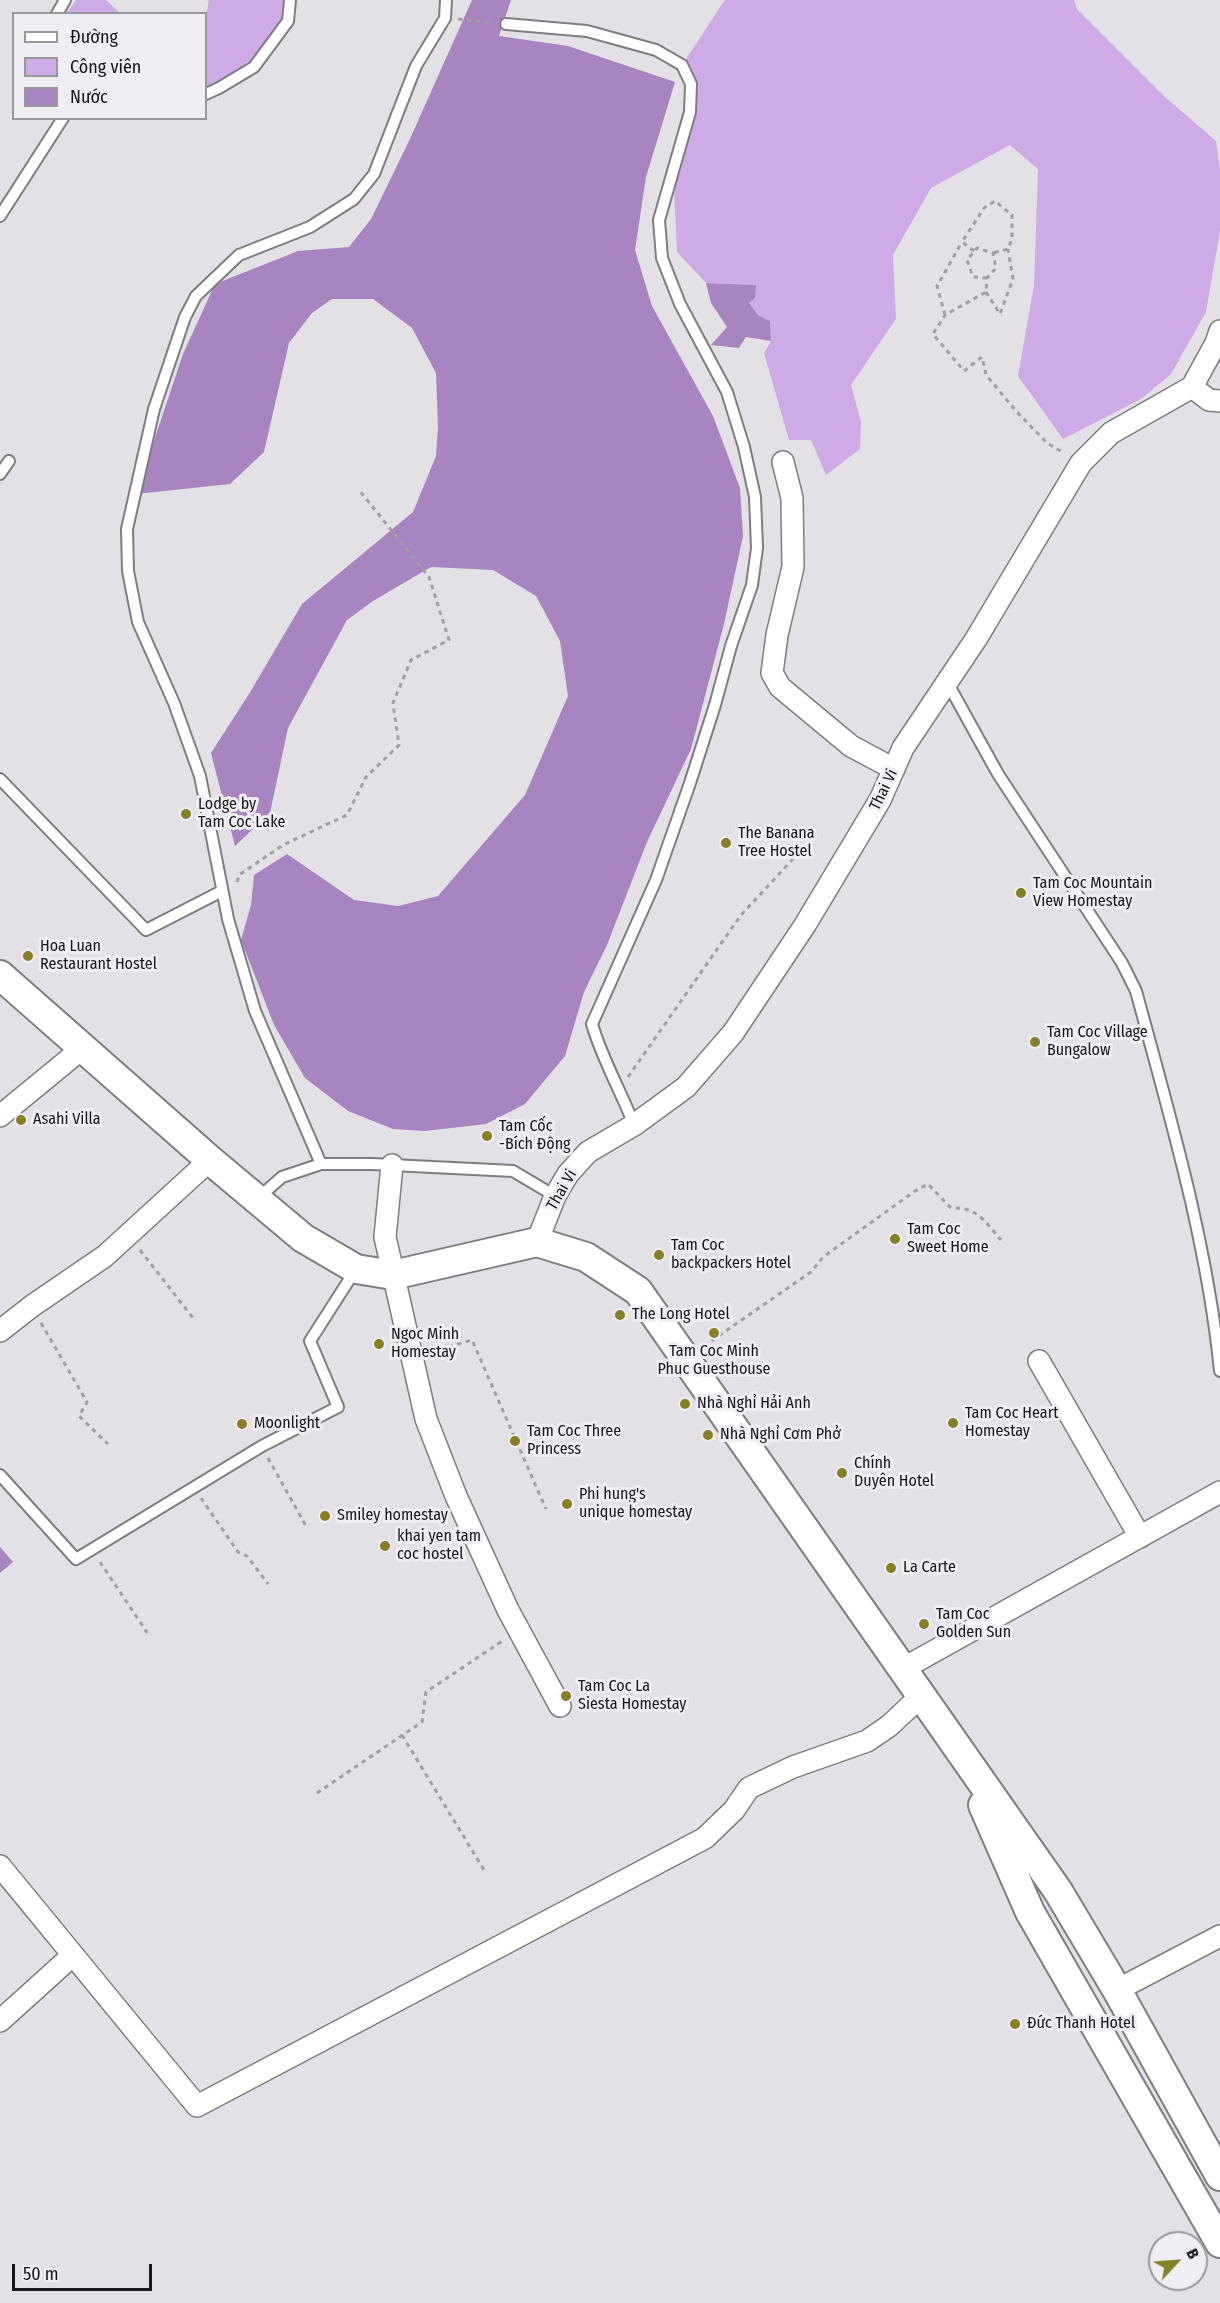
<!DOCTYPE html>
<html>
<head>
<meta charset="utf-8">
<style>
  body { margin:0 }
  #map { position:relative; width:1220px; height:2303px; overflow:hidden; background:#e3e1e5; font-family:"Fira Sans Condensed",sans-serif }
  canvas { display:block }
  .legend { position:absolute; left:12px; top:12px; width:195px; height:108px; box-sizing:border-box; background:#f0eef2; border:2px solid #99989b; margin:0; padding:8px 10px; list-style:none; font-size:18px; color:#171618 }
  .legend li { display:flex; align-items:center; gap:12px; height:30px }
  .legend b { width:30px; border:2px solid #99989b }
  .north { position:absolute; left:1148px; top:2231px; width:60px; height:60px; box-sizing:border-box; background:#f0eef2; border:2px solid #99989b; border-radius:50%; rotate:64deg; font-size:16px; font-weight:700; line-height:24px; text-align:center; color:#171618 }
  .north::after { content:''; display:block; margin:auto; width:21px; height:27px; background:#877f26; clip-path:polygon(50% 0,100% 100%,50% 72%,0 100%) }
  .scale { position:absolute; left:12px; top:2264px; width:140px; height:27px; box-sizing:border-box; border:3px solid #171618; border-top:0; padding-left:8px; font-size:18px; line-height:21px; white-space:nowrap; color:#171618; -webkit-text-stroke:4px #f0eef2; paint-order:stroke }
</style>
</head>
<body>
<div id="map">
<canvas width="1220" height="2303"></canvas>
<ul class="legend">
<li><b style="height:8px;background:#fff"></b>Đường</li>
<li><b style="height:16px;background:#ceabe6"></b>Công viên</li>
<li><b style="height:16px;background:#a885c0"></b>Nước</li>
</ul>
<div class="north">B</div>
<div class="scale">50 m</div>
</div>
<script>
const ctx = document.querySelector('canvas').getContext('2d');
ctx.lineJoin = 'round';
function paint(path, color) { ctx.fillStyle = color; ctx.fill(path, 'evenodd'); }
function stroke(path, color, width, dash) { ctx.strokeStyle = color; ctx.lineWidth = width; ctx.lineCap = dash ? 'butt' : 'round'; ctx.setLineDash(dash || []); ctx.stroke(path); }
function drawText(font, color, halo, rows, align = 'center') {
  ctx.font = font + ' "Fira Sans Condensed",sans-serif'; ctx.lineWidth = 6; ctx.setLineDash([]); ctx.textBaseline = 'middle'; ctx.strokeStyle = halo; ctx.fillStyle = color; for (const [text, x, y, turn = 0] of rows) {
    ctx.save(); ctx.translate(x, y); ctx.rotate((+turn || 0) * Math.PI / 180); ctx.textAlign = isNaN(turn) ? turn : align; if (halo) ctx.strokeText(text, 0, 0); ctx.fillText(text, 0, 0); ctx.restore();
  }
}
const green = new Path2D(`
  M76,0H106L120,13H67Z
  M209,0H290L288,21L254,67L206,94V16Z
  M725,0H1074L1077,9L1164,96L1216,141L1220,170V231L1206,312L1171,374L1141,399L1063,439L1018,376L1034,285L1038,169L1010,145L931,188L893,255L896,319L851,385L861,422L860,449L826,475L811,440H789L764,353L771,341L770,321L758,315L749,303L756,285L706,283L677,252L673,167L691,84L682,65Z`);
const water = new Path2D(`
  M472,0H511L499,36L568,46L675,82L646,177L635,250L652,306L713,416L740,488L743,536L724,624L691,749L647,842L607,945L584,992L565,1056L525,1104L486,1124L425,1131L393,1129L348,1111L305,1078L274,1025L241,940L251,905L254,875L287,854L354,900L398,906L438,896L525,795L568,696L560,641L536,596L493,570L431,567L373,601L347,620L288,728L270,813L235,846L211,753L249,694L302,604L413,512L436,456L438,427L436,373L412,328L373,299H332L312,313L289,343L264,452L230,484L136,494L183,354L215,284L298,251L349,247L371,219L409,141Z
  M706,283L756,285L755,298L749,303L758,315L770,321L771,341L746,337L739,348L711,345L727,327L711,303Z
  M0,1547L13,1562L0,1573Z`);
const path = new Path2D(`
  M458,19L493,23
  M974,251L962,242L984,208L995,201L1012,215V239L1008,249L993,253
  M987,278L973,277L967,260L977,248L993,253L996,268L987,278L986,292L945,315L933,334L964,371L982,357L986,375L1016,411L1047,443L1064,453
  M986,292L1000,314L1013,279L1008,249
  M945,315L937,286L962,242
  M237,882L239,875L283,845L347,815L366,777L399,745L393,703L411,660L449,640L429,577L359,490
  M628,1077L741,915L793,859
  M140,1250L193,1318
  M41,1323L87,1402L79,1416L108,1444
  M704,1346L811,1272L823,1257L915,1191L928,1184L951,1208C978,1207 984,1221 1001,1240
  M431,1352L472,1340L546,1509
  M268,1458L306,1526
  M201,1498L238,1552L247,1556L268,1584
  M100,1562L148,1634
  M402,1735L484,1870
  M317,1793L422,1722L426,1692L504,1640`);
const lane = new Path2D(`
  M57,14L65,0
  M506,24L587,31L656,50L682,65L691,84L690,112L659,220L662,258L680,304L727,392L744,447L755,497L757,548L752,585L731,646L715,705L690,783L656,880L592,1024C602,1059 621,1091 634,1125
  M206,94L219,88L254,67L288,21L290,0
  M0,216L63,118
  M0,474L9,461
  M947,682L998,774L1122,963L1136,991C1170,1117 1207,1241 1220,1371
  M0,779L146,930L222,891
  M321,1164L255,1011L228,919L200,776L174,703L138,622L128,571L127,529L154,409L185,317L196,296L239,255L310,227L354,199L374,174L416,66L445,18L446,0
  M257,1199L282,1177L321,1164H372L513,1171L555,1196
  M0,1475L76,1559L262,1446L338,1407L310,1341L356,1269`);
const street = new Path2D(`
  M1192,387L1209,400L1220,401
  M783,462L792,498L793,567L777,635L772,673L780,687L851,746L894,769
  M0,1116L84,1047
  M392,1165L385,1237L426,1419L456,1496L508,1610L560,1706
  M537,1242L555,1196L568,1174L588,1152L634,1125L686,1087L733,1033L805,925L880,800L903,748L976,639L1081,463L1111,433L1192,387L1216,343L1220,331
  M0,1331L32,1306L105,1256L210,1160
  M1039,1361L1140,1537
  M904,1668L1220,1492
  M0,1866L197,2106L705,1838L734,1810L749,1788L793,1767L867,1741L889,1726L922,1695
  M1117,1990L1220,1936
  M0,2021L73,1955`);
const secondary = new Path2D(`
  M0,975L210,1160L303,1238L356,1269L393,1275L537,1242L586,1257L638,1291L1058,1891L1117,1990L1220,2176
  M983,1805L1030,1912L1220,2243`);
const markers = [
  [186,814,6,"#877f26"],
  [726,843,6,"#877f26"],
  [1021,893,6,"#877f26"],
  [28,956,6,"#877f26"],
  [1035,1042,6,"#877f26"],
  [21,1120,6,"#877f26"],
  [487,1136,6,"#877f26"],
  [895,1239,6,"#877f26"],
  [659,1255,6,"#877f26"],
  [620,1315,6,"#877f26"],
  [714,1333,6,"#877f26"],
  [379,1344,6,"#877f26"],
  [685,1404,6,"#877f26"],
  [953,1423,6,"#877f26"],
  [242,1424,6,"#877f26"],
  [708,1435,6,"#877f26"],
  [515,1441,6,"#877f26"],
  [842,1473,6,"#877f26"],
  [567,1504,6,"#877f26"],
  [325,1516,6,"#877f26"],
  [385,1546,6,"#877f26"],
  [891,1568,6,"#877f26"],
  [924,1624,6,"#877f26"],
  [566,1696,6,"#877f26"],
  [1015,2024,6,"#877f26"]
];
const streetNames = [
  ["Thai Vi",884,790,-64],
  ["Thai Vi",562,1190,-60]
];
const poiNames = [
  ["Lodge by",198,805],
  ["Tam Coc Lake",198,823],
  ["The Banana",738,834],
  ["Tree Hostel",738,852],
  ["Tam Coc Mountain",1033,884],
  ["View Homestay",1033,902],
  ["Hoa Luan",40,947],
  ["Restaurant Hostel",40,965],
  ["Tam Coc Village",1047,1033],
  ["Bungalow",1047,1051],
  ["Asahi Villa",33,1120],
  ["Tam Cốc",499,1127],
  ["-Bích Động",499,1145],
  ["Tam Coc",907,1230],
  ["Sweet Home",907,1248],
  ["Tam Coc",671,1246],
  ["backpackers Hotel",671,1264],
  ["The Long Hotel",632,1315],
  ["Ngoc Minh",391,1335],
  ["Homestay",391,1353],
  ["Tam Coc Minh",714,1352,"center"],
  ["Phuc Guesthouse",714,1370,"center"],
  ["Nhà Nghỉ Hải Anh",697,1404],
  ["Tam Coc Heart",965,1414],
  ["Homestay",965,1432],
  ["Moonlight",254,1424],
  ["Tam Coc Three",527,1432],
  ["Princess",527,1450],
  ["Nhà Nghỉ Cơm Phở",720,1435],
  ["Chính",854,1464],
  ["Duyên Hotel",854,1482],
  ["Phi hung's",579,1495],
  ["unique homestay",579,1513],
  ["Smiley homestay",337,1516],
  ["khai yen tam",397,1537],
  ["coc hostel",397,1555],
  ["La Carte",903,1568],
  ["Tam Coc",936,1615],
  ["Golden Sun",936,1633],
  ["Tam Coc La",578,1687],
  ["Siesta Homestay",578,1705],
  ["Đức Thanh Hotel",1027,2024]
];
paint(green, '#ceabe6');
paint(water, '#a885c0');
stroke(lane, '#7f7d81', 14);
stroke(street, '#7f7d81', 24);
stroke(secondary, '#7f7d81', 32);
stroke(path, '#a1a0a3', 3, [4.5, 4.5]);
stroke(lane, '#fff', 10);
stroke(street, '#fff', 21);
stroke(secondary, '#fff', 28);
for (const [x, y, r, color] of markers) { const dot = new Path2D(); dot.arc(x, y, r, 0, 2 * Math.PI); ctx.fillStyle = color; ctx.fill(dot); stroke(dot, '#f0eef2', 2); }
drawText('16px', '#171618', '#f0eef2', streetNames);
drawText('16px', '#171618', '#f0eef2', poiNames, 'left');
</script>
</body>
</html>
